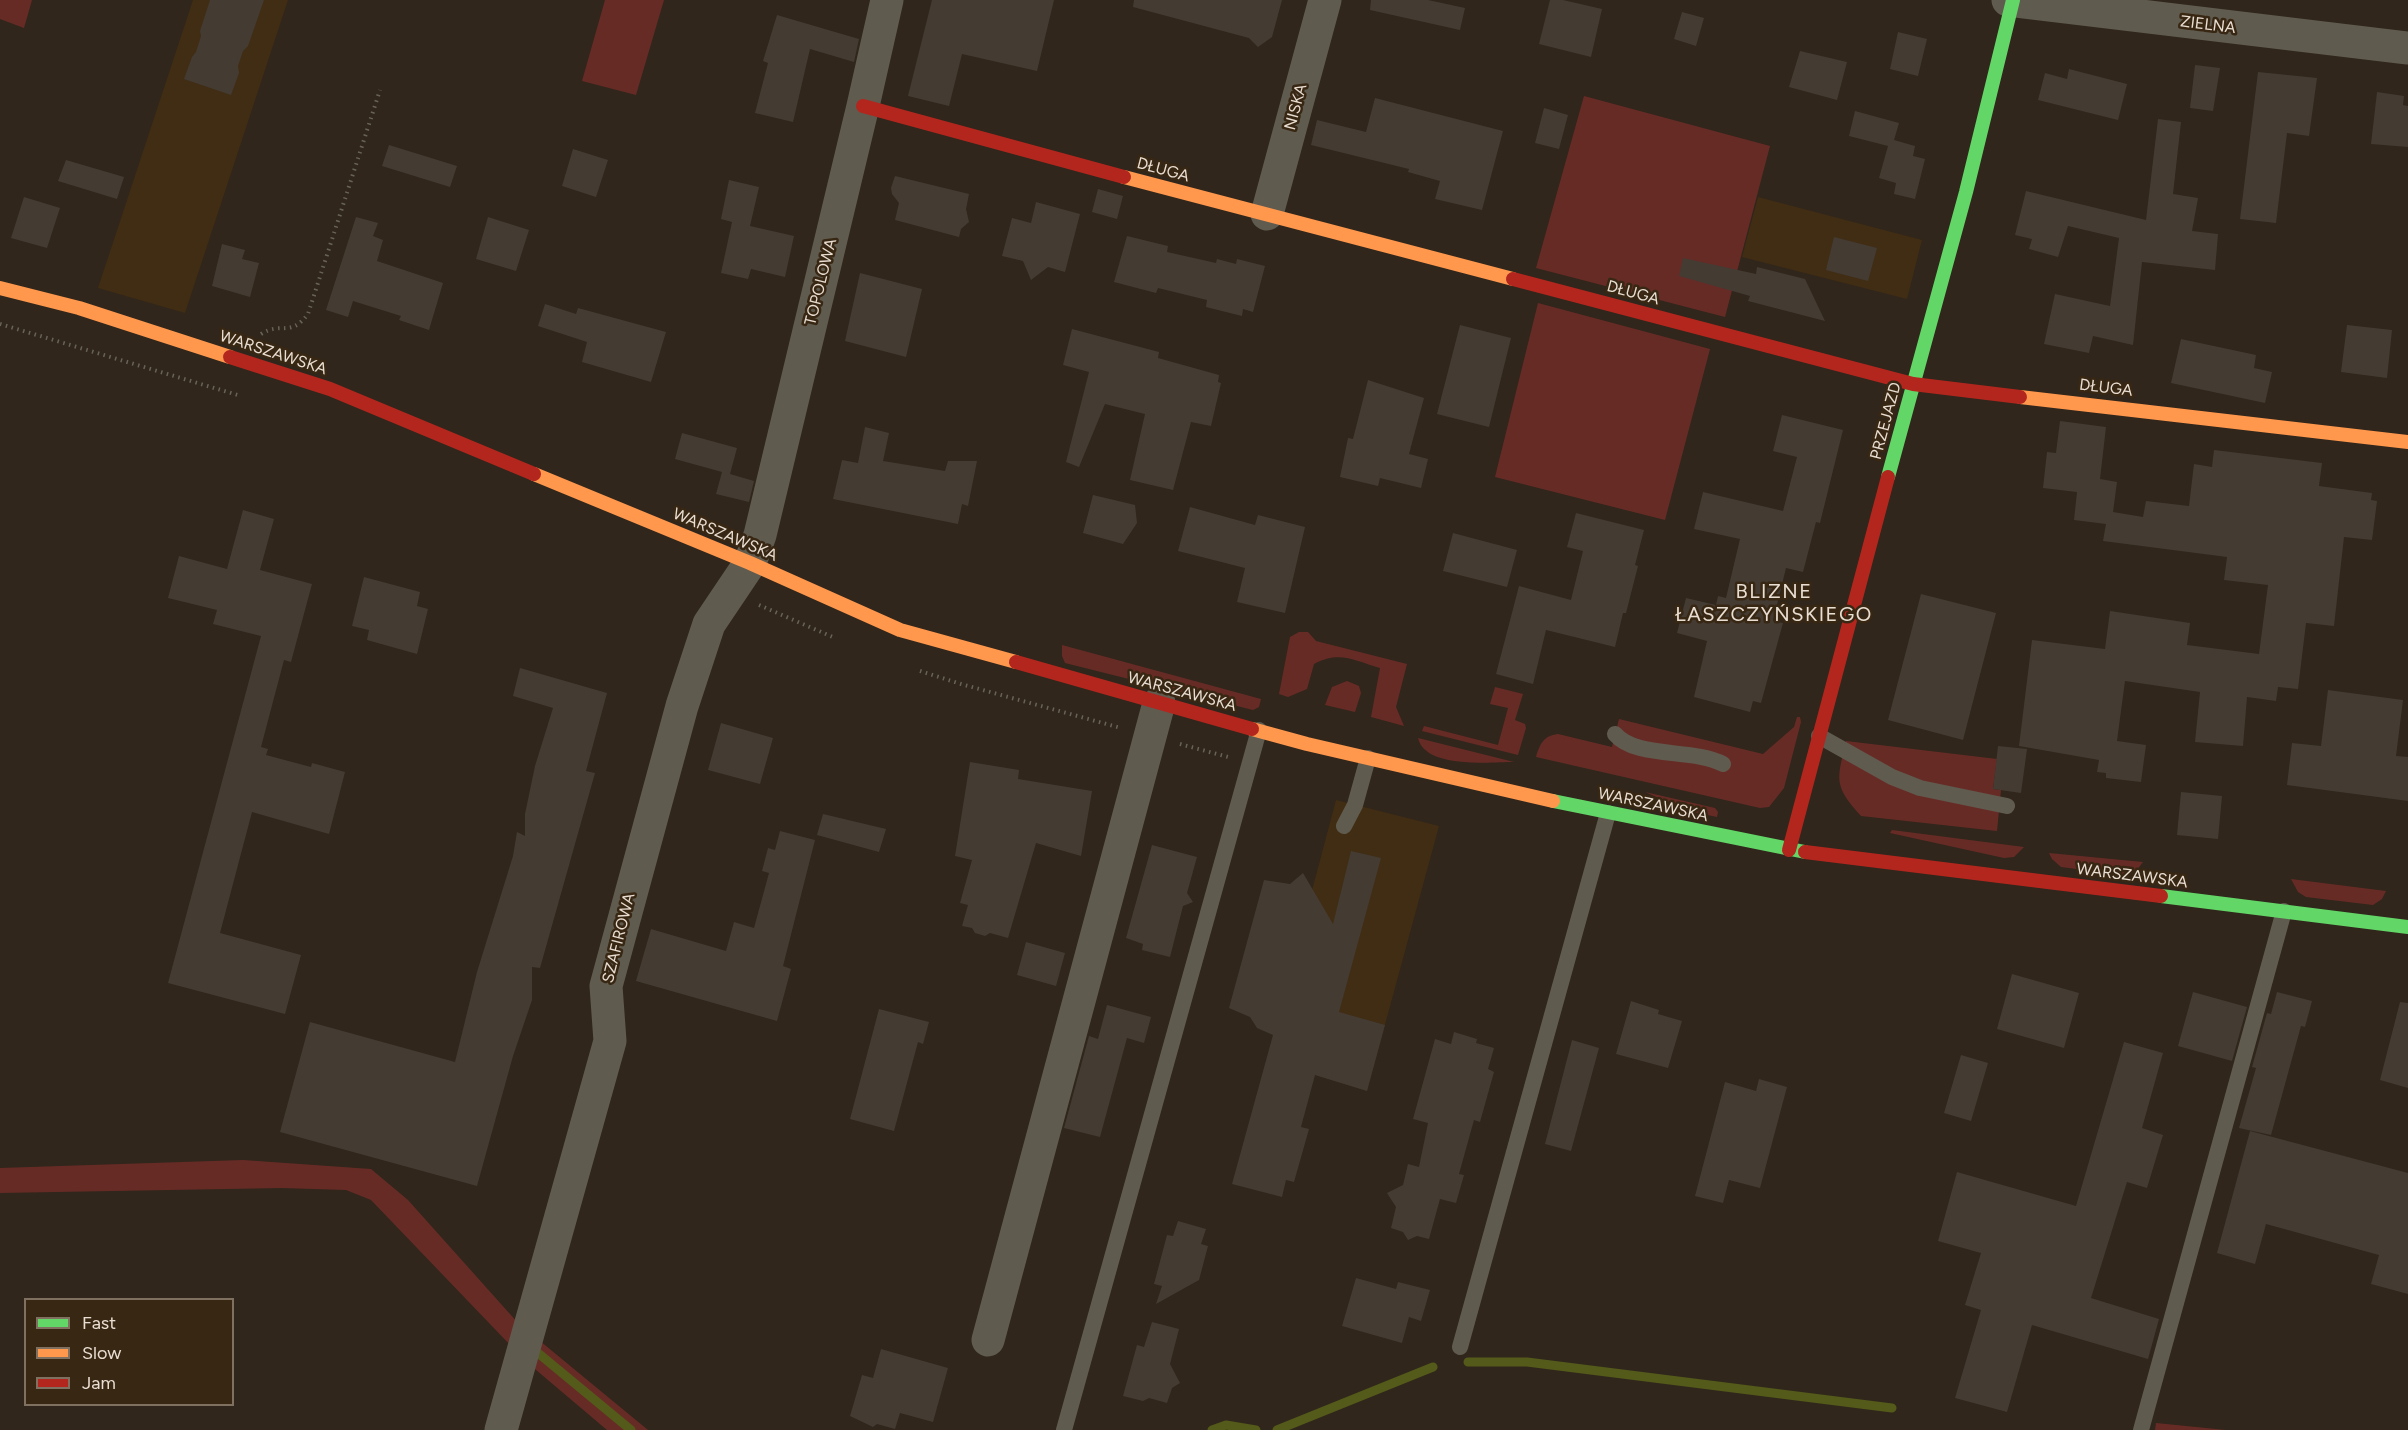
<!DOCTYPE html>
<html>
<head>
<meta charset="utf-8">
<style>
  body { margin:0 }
  #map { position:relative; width:2408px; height:1430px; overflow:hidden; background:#30261b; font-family:Figtree,sans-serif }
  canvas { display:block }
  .legend { position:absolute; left:24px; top:1298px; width:210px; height:108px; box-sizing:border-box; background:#382713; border:2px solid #7f705f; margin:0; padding:8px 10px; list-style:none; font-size:18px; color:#e9ded2 }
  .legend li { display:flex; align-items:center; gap:12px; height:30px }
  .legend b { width:30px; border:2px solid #7f705f }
</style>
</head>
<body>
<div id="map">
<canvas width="2408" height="1430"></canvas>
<ul class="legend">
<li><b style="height:8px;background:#63d668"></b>Fast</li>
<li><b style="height:8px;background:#ff974d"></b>Slow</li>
<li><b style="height:8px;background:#b3261e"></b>Jam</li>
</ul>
</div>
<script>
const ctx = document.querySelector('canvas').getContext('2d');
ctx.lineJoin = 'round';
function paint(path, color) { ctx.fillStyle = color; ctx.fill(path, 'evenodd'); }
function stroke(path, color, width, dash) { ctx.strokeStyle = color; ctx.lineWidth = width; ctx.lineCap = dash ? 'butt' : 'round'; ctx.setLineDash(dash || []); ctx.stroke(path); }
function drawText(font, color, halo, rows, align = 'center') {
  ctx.font = font + ' Figtree,sans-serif'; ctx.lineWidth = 5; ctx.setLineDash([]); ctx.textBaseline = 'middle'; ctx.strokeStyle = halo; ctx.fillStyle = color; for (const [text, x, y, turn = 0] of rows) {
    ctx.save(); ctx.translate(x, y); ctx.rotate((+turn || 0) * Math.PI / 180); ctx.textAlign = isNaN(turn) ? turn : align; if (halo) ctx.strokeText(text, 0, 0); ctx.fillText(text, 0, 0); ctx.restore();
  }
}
const built = new Path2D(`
  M193,0H288L185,313L98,288Z
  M1758,197L1922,240L1907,299L1742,257Z
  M1336,800L1439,826L1367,1091L1267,1060Z`);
const green = new Path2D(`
  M0,0H32L24,28L0,19Z
  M605,0H664L636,95L582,81Z
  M1584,96L1770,146L1725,317L1536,268Z
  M1538,303L1710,349L1665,520L1495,477Z
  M1299,632H1308L1316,641L1407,664L1396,707L1404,726L1371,717L1380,668C1355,661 1340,650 1314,664L1307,689L1288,697L1279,694L1290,637Z
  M1062,645L1261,699L1259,707L1253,710L1065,663L1062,656Z
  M1347,681L1359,686L1361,693L1355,712L1325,705L1332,687Z
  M1495,687L1523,694L1515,720L1525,724L1526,728L1518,755L1422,731L1424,726L1498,745L1508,708L1490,704Z
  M1797,717H1800L1801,722L1784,788L1769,807L1760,808L1536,757C1540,744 1543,736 1558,734L1612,747L1619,719L1763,754L1794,727Z
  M1418,738L1514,762C1490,762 1425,769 1418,738Z
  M1846,741L1997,759L1993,789L2001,790L1997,831L1861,816C1833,785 1837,780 1846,741Z
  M1645,792L1715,808L1718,812L1717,817L1688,811Z
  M1892,830L2024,847L2014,857L2004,858L1890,833Z
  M2049,853L2143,862L2137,870L2124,875L2061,867L2052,859Z
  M2291,879L2386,891L2382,899L2373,905L2306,897L2298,892Z
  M243,1160L371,1169L408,1200L518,1323L513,1348L371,1200L346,1190L282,1188L0,1193V1168Z
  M540,1341L648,1430H607L529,1364Z
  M2156,1423L2226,1430H2155Z`);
const stream = new Path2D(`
  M538,1353L631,1430
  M1468,1362H1527L1892,1408
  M1212,1430L1226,1425L1256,1430
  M1277,1430L1433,1367`);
const building = new Path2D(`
  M210,0H264L248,46L243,51L238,66L239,73L231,95L184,79L192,57L196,52L201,36L200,31Z
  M932,0H1054L1037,71L962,54L949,106L908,96Z
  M1134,0H1282L1272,37L1258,47L1249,38L1133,7Z
  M1371,0H1428L1465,8L1460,30L1370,10Z
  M1550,0H1563L1602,9L1591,57L1539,44Z
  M1682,12L1704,18L1696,46L1674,39Z
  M777,15L859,39L854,62L810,49L793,122L755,113L768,63L763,61Z
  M1898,32L1927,39L1918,76L1890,69Z
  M1800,51L1847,62L1837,100L1789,87Z
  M2195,65L2220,68L2213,111L2190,108Z
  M2069,69L2127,84L2118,120L2038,100L2045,73L2067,79Z
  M2258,72L2317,78L2309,136L2287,133L2276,223L2240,219Z
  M2377,92L2404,96L2403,105L2408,106V147L2371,144Z
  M1375,98L1503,131L1482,210L1435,199L1440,181L1408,172L1409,169L1311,145L1317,120L1366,132Z
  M1544,108L1568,115L1559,149L1535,143Z
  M1855,111L1899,123L1894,140L1915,146L1913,156L1925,159L1915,199L1894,194L1896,183L1879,178L1888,146L1849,136Z
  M2158,119L2181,122L2173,194L2198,198L2192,231L2218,234L2215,270L2142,262L2133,345L2093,336L2089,353L2044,344L2055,294L2110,306L2119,238L2068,226L2058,257L2029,249L2032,239L2015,235L2026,191L2146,220Z
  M389,145L457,166L450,187L382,166Z
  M573,149L608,160L596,197L562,186Z
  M66,160L124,177L117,199L58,181Z
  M895,176L969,194L966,209L969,222L961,229L959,237L895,220L899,203L892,194L891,188Z
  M729,180L759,187L750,226L794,236L785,277L751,269L748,279L721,273L732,222L721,219Z
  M1098,189L1123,196L1117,219L1092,212Z
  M24,197L60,208L47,248L11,238Z
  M1036,202L1080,214L1065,272L1048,267L1031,280L1023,261L1002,256L1012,218L1031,223Z
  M356,217L378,223L373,236L383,240L377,261L443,283L429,330L399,320L401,316L353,301L348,317L326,310Z
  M488,217L529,230L516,271L476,259Z
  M1127,236L1168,246L1167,252L1216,263L1217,259L1236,264L1237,259L1265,266L1253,312L1243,309L1242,316L1206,307L1207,300L1158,288L1156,293L1114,282Z
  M1834,237L1877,248L1868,281L1826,270Z
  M222,244L245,250L242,259L259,263L250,297L212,286Z
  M1683,258L1756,274L1757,267L1805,279L1825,321L1748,301L1750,296L1679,276Z
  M860,273L922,289L906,357L845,341Z
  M545,304L576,314L578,308L666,332L651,382L582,362L587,342L538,326Z
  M1460,325L1511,338L1489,427L1437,414Z
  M2347,325L2392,330L2387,378L2341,372Z
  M1072,329L1159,352L1158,358L1219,375L1218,382L1221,383L1211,426L1191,422L1173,490L1130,480L1145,414L1105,404L1079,467L1066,462L1089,372L1063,365Z
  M2181,339L2256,355L2254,368L2272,372L2265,403L2171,383Z
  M1368,380L1424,398L1409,454L1428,459L1421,488L1380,478L1378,486L1340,477L1348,438L1353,439Z
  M1782,415L1843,430L1820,523L1816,522L1803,572L1786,568L1773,621L1783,623L1761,703L1753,701L1750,712L1694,697L1707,641L1677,633L1686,598L1716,605L1718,596L1726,598L1740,539L1694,529L1703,492L1783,511L1797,457L1773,451Z
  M2060,421L2106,427L2100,479L2117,482L2113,512L2143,517L2146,501L2189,506L2194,464L2212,467L2214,450L2322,463L2319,486L2372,493L2371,500L2377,501L2372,540L2344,537L2334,626L2306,623L2298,689L2278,687L2276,701L2247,697L2243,746L2195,742L2200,692L2125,681L2117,741L2146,745L2141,782L2106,778V773L2097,772L2099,760L2019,746L2032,640L2105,649L2110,611L2190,623L2187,645L2259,654L2268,585L2224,580L2227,557L2103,541L2106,524L2074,520L2077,492L2043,488L2047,452L2056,453Z
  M865,427L889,433L883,461L945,471L948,461H977L968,506L962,504L958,524L833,499L842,460L858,463Z
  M682,433L737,448L730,474L754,481L749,502L716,494L722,472L675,459Z
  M1093,495L1135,505L1137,523L1123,544L1083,533Z
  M1190,507L1255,525L1258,515L1305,527L1285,613L1237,602L1245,568L1178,551Z
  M243,510L274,519L260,570L312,584L291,662L284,660L261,747L268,749L266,755L311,767L312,763L345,772L329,834L252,812L220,933L301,955L285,1014L168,983L261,636L213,624L217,610L168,598L179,556L227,569Z
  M1576,513L1644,530L1635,565L1638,566L1626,613H1623L1615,647L1546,630L1533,684L1496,674L1519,586L1571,600L1583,551L1567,547Z
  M1453,533L1517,550L1507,587L1443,571Z
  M364,577L420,592L417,606L428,609L417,654L367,640L369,630L352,626Z
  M1921,594L1996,613L1963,740L1888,720Z
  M520,668L607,693L586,771L595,773L540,968L532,967V1000L513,1056L477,1186L280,1132L310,1022L455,1062L477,972L513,856L517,832L525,836V814L535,766L553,708L513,696Z
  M2328,690L2403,700L2396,756L2408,757V801L2287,785L2292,743L2321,746Z
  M721,723L773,738L760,784L708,770Z
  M1998,746L2027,749L2021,793L1993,789Z
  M970,762L1019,770L1018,779L1092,791L1081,856L1036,843L1008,938L990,933L985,936L975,933L972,928L962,926L968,905L960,903L972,860L955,856Z
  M2181,792L2222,796L2218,839L2177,835Z
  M823,814L886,829L879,852L817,835Z
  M780,831L815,840L783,966L791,969L777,1021L636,981L651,929L726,951L734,922L754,928L769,873L762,871L768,848L775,850Z
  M1152,845L1197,857L1187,893L1193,902L1183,906L1170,957L1142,950L1143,944L1126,938Z
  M1351,851L1381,858L1339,1012L1385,1025L1367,1091L1315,1075L1301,1127L1309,1129L1294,1182L1286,1180L1282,1197L1232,1184L1273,1035L1257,1028L1250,1017L1229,1008L1264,880L1290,884L1303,873L1333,924Z
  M1026,942L1065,953L1056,986L1017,975Z
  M2012,974L2079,993L2064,1048L1997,1029Z
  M2193,992L2247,1007L2232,1061L2178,1046Z
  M2277,992L2312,1001L2305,1027L2301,1026L2271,1135L2239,1128L2256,1068L2252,1067L2267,1013L2271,1014Z
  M1631,1001L1659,1010L1658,1014L1682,1021L1668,1068L1616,1054Z
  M2400,1002L2408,1003V1088L2380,1080Z
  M1107,1005L1151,1017L1144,1043L1127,1038L1100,1137L1064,1128L1089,1036L1098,1039Z
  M879,1009L929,1022L923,1044L918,1042L894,1131L850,1119Z
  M1454,1032L1477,1039L1476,1043L1494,1048L1488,1069L1494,1072L1480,1122L1474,1120L1459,1174L1464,1175L1456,1203L1440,1199L1429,1239L1417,1236L1408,1240L1403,1232L1391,1228L1396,1207L1387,1193L1403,1185L1408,1164L1419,1167L1428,1123L1413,1119L1435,1039L1451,1044Z
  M1572,1040L1599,1048L1571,1151L1545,1144Z
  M2124,1042L2163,1053L2142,1128L2163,1135L2147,1188L2127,1182L2091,1298L2159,1319L2148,1359L2032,1325L2007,1412L1955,1398L1981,1310L1965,1305L1981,1253L1938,1241L1957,1172L2076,1206Z
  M1961,1055L1988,1063L1971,1121L1944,1113Z
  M1759,1079L1787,1087L1760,1188L1729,1180L1723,1203L1695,1196L1725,1082L1756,1091Z
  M2250,1131L2408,1173V1294L2371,1284L2379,1255L2266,1224L2255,1264L2217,1253Z
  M1178,1221L1206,1229L1201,1244L1208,1246L1199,1280L1156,1304L1162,1286L1154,1284L1167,1235L1173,1236Z
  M1356,1278L1396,1289L1398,1282L1430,1290L1421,1321L1409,1317L1402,1343L1342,1326Z
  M1152,1322L1179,1329L1170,1364L1180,1383L1172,1388L1167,1403L1149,1398L1143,1401L1123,1396L1137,1345L1144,1347Z
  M881,1349L948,1368L933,1422L900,1413L895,1429L877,1424L873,1427L850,1416L862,1375L873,1378Z`);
const path = new Path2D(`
  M0,324L241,396
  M261,334C281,321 290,338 308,314L380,90
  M759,605L835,638
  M920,671L961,684L1121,728
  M1180,744L1228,757`);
const lane = new Path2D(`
  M1615,734C1636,759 1693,748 1723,764
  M1819,736L1892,777L1920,788L2007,806
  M1344,826L1355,805L1368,758
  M1460,1347L1608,813
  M1064,1430L1259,730
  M2141,1430L2284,911`);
const street = new Path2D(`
  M2008,0L2408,48
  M1267,214L1325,0
  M988,1340L1159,703
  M501,1430L610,1041L606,986L682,706L709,624L750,563L760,535L863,106L887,0`);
const fast = new Path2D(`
  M1888,477L1966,192L2013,0
  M1553,801L1805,852
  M2161,896L2408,927`);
const slow = new Path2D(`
  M1124,177L1513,279
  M0,288L79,308L230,357
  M2020,397L2408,442
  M534,474L750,563L900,630L1016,662
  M1252,729L1307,744L1553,801`);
const jam = new Path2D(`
  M863,106L1124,177
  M1513,279L1913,384L2020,397
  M230,357L330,389L534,474
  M1016,662L1252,729
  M1789,850L1888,477
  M1805,852L2161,896`);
const streetNames = [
  ["ZIELNA",2208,25,7],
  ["NISKA",1296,107,-75],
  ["DŁUGA",1163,170,15],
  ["TOPOLOWA",821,282,-76],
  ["DŁUGA",1633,293,15],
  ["WARSZAWSKA",273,353,18],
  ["DŁUGA",2106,388,7],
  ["PRZEJAZD",1886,421,-75],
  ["WARSZAWSKA",725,535,23],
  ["WARSZAWSKA",1182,692,15],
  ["WARSZAWSKA",1653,805,12],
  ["WARSZAWSKA",2132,876,7],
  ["SZAFIROWA",619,938,-76]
];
const quarterNames = [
  ["BLIZNE",1774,592],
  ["ŁASZCZYŃSKIEGO",1774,615]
];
paint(built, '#402d14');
paint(green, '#672b26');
stroke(stream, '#535a1a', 9);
paint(building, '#443b33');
stroke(path, '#686359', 4, [1.5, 4.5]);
stroke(lane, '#605b4f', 16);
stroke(street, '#605b4f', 33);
stroke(fast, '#63d668', 14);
stroke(slow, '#ff974d', 14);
stroke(jam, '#b3261e', 14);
drawText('16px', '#e9ded2', '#382713', streetNames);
ctx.letterSpacing = '1.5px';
drawText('20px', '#e9ded2', '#382713', quarterNames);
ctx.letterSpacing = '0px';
</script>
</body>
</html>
